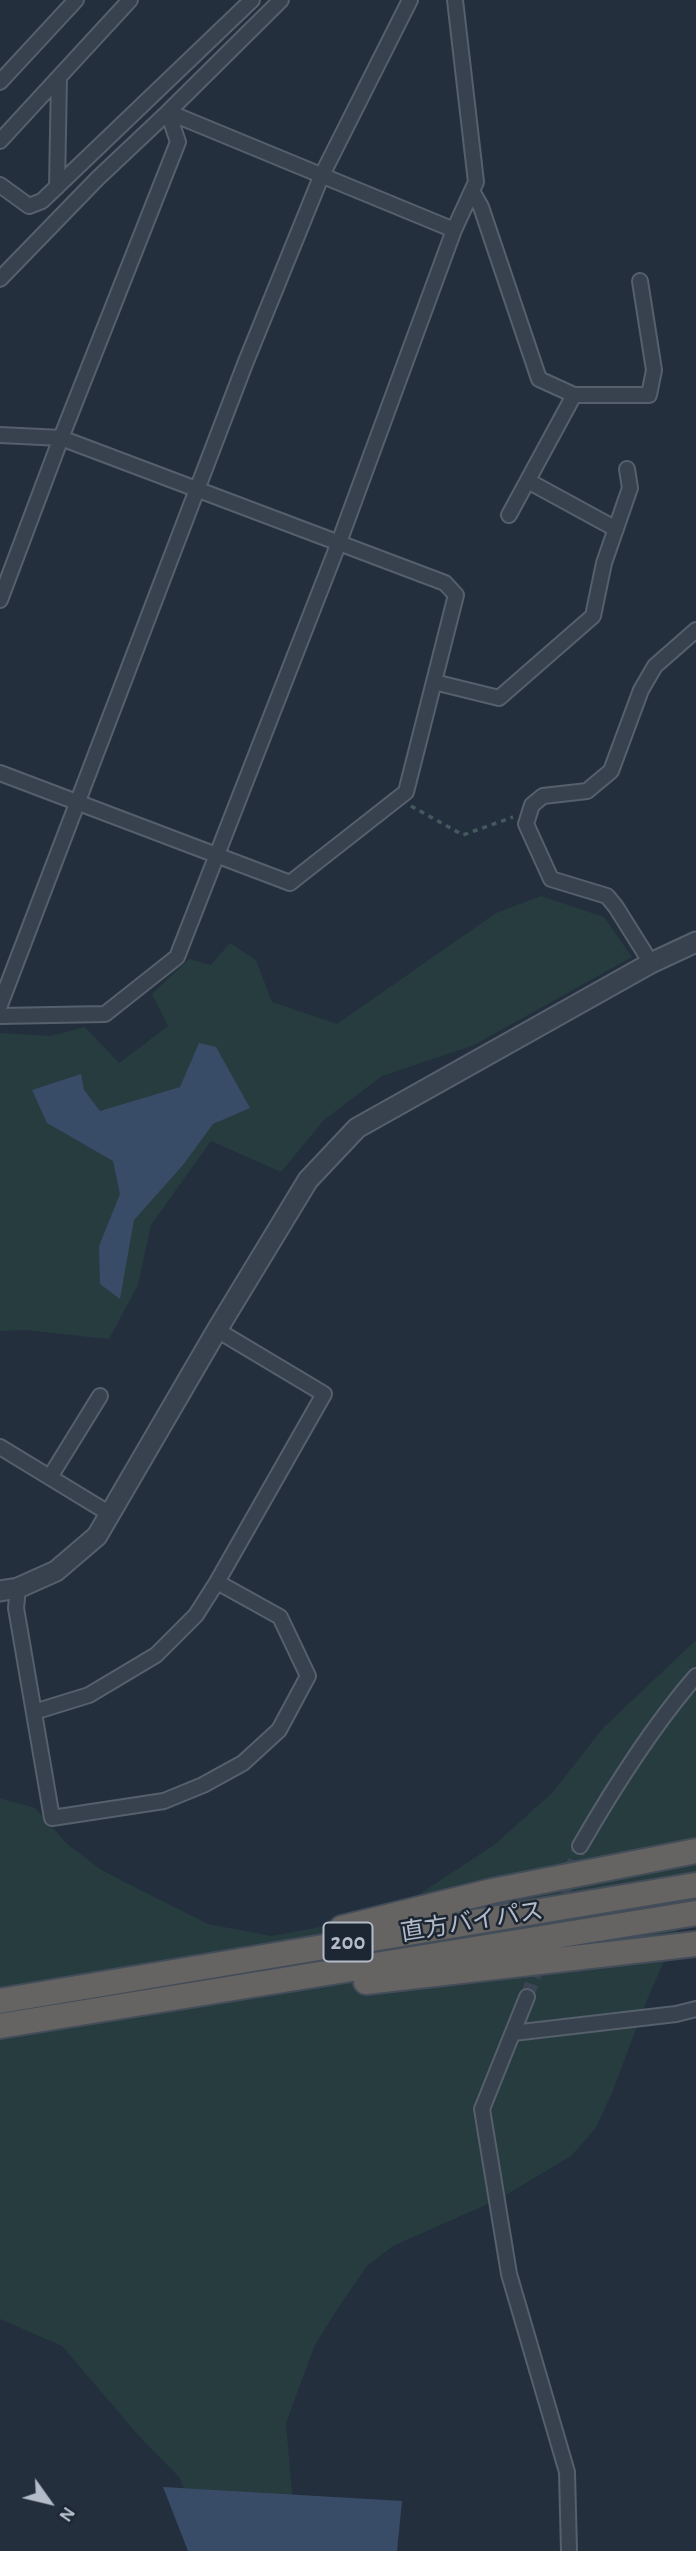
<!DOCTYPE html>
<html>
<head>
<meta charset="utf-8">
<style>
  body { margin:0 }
  #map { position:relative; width:696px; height:2551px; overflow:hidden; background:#242f3e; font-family:"Alegreya Sans",sans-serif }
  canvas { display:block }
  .north { position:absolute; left:14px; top:2467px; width:70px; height:70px; -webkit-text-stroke:5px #1d2633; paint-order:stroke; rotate:124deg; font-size:19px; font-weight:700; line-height:28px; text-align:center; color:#b4bcc9 }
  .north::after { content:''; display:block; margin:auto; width:24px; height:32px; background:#b4bcc9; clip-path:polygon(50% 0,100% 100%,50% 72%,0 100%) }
</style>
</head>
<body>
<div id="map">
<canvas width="696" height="2551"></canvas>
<div class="north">N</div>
</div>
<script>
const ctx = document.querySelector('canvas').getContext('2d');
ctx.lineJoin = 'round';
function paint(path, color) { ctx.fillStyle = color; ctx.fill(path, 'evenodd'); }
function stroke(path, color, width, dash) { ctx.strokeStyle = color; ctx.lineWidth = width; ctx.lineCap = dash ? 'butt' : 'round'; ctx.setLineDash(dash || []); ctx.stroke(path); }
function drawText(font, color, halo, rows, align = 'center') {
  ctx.font = font + ' "Alegreya Sans","Noto Sans JP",sans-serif'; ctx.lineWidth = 5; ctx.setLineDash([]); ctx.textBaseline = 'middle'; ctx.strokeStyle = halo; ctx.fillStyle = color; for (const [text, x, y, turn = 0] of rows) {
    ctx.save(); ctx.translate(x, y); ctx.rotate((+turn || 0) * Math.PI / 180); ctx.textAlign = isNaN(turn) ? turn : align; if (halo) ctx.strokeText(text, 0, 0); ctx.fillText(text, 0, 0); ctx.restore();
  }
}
const green = new Path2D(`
  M541,896L604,917L632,957L474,1045L382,1076L324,1120L281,1172L211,1141L151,1225L138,1285L109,1339L25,1330L0,1331V1033L50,1036L85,1027L119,1063L168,1026L152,994L189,959L211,965L230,943L256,960L272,1002L337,1024L496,913Z
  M696,1640V1888L647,2000L612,2093L595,2129L571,2156L499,2199L393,2246L367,2266L336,2311L314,2347L286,2423L297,2551H213L179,2477L139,2436L62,2346L0,2319V1798L35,1808L67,1844L103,1871L208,1924L271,1936L315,1928L397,1909L494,1845L553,1792L603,1728Z`);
const water = new Path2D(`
  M199,1043L216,1047L250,1108L213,1124L183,1165L134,1220L120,1299L100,1284L99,1246L120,1194L113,1161L47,1123L32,1090L81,1074L84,1090L100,1111L180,1087Z
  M163,2487L402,2501L397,2551H188Z`);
const minorTunnel = new Path2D(`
  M556,1913L580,1846
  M527,1997L540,1959`);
const path = new Path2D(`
  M411,806L463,835L513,817`);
const minor = new Path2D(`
  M0,82L76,0
  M168,112L454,230
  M0,141L130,0
  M0,185L29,206L42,201L252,0
  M57,187L59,77
  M472,191L481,207L539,379L574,395H649L654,370L640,281
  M0,279L98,178L168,112L281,0
  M0,435L61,438L445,583L456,595L406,792L290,883L0,773
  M528,481L616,529
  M509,515L574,395
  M0,600L61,438L178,142L168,112
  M434,682L499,698L593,616L604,563L630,488L627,469
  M651,963L616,907L607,896L551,879L526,824L532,805L543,796L587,791L611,771L641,690L655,666L696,630
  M0,1005L245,364L321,177L410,0
  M0,1016L105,1014L177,957L338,545L454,230L476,182L455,0
  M0,1447L110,1514
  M50,1477L100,1396
  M18,1588L16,1608L52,1818L164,1801L203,1785L243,1763L279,1730L308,1676L280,1617L217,1582L324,1394L217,1330
  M34,1712L89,1695L156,1655L196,1615L217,1582
  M580,1846C614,1787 651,1728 696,1676
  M527,1997L482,2109L509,2274L567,2472L569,2551
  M513,2033L676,2014L696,2009`);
const tertiary = new Path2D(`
  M0,1591L18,1588L56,1571L97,1536L217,1330L308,1180L357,1128L651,963L696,942`);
const trunk = new Path2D(`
  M342,1928L492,1891L696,1851
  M366,1982L696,1944
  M0,2001L696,1885
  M0,2026L696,1913`);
const shields = [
  [348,1942,49]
];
const shieldNames = [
  ["200",348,1942]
];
const streetNames = [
  ["直方バイパス",472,1922,-9]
];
paint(green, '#263c3f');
paint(water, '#394c67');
stroke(minorTunnel, '#3a4453', 14, [14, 7]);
stroke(minor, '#565f6c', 18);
stroke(tertiary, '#565f6c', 23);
stroke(trunk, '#434c59', 28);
stroke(path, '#44595c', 3.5, [5, 5]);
stroke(minor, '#38414e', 14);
stroke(tertiary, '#38414e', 19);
stroke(trunk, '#656462', 24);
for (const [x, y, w] of shields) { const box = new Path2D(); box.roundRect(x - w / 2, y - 19.5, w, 39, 5); ctx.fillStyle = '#1d2633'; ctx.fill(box); stroke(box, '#b4bcc9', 2); }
drawText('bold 23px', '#b4bcc9', null, shieldNames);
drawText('24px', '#b4bcc9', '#1d2633', streetNames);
</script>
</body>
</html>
